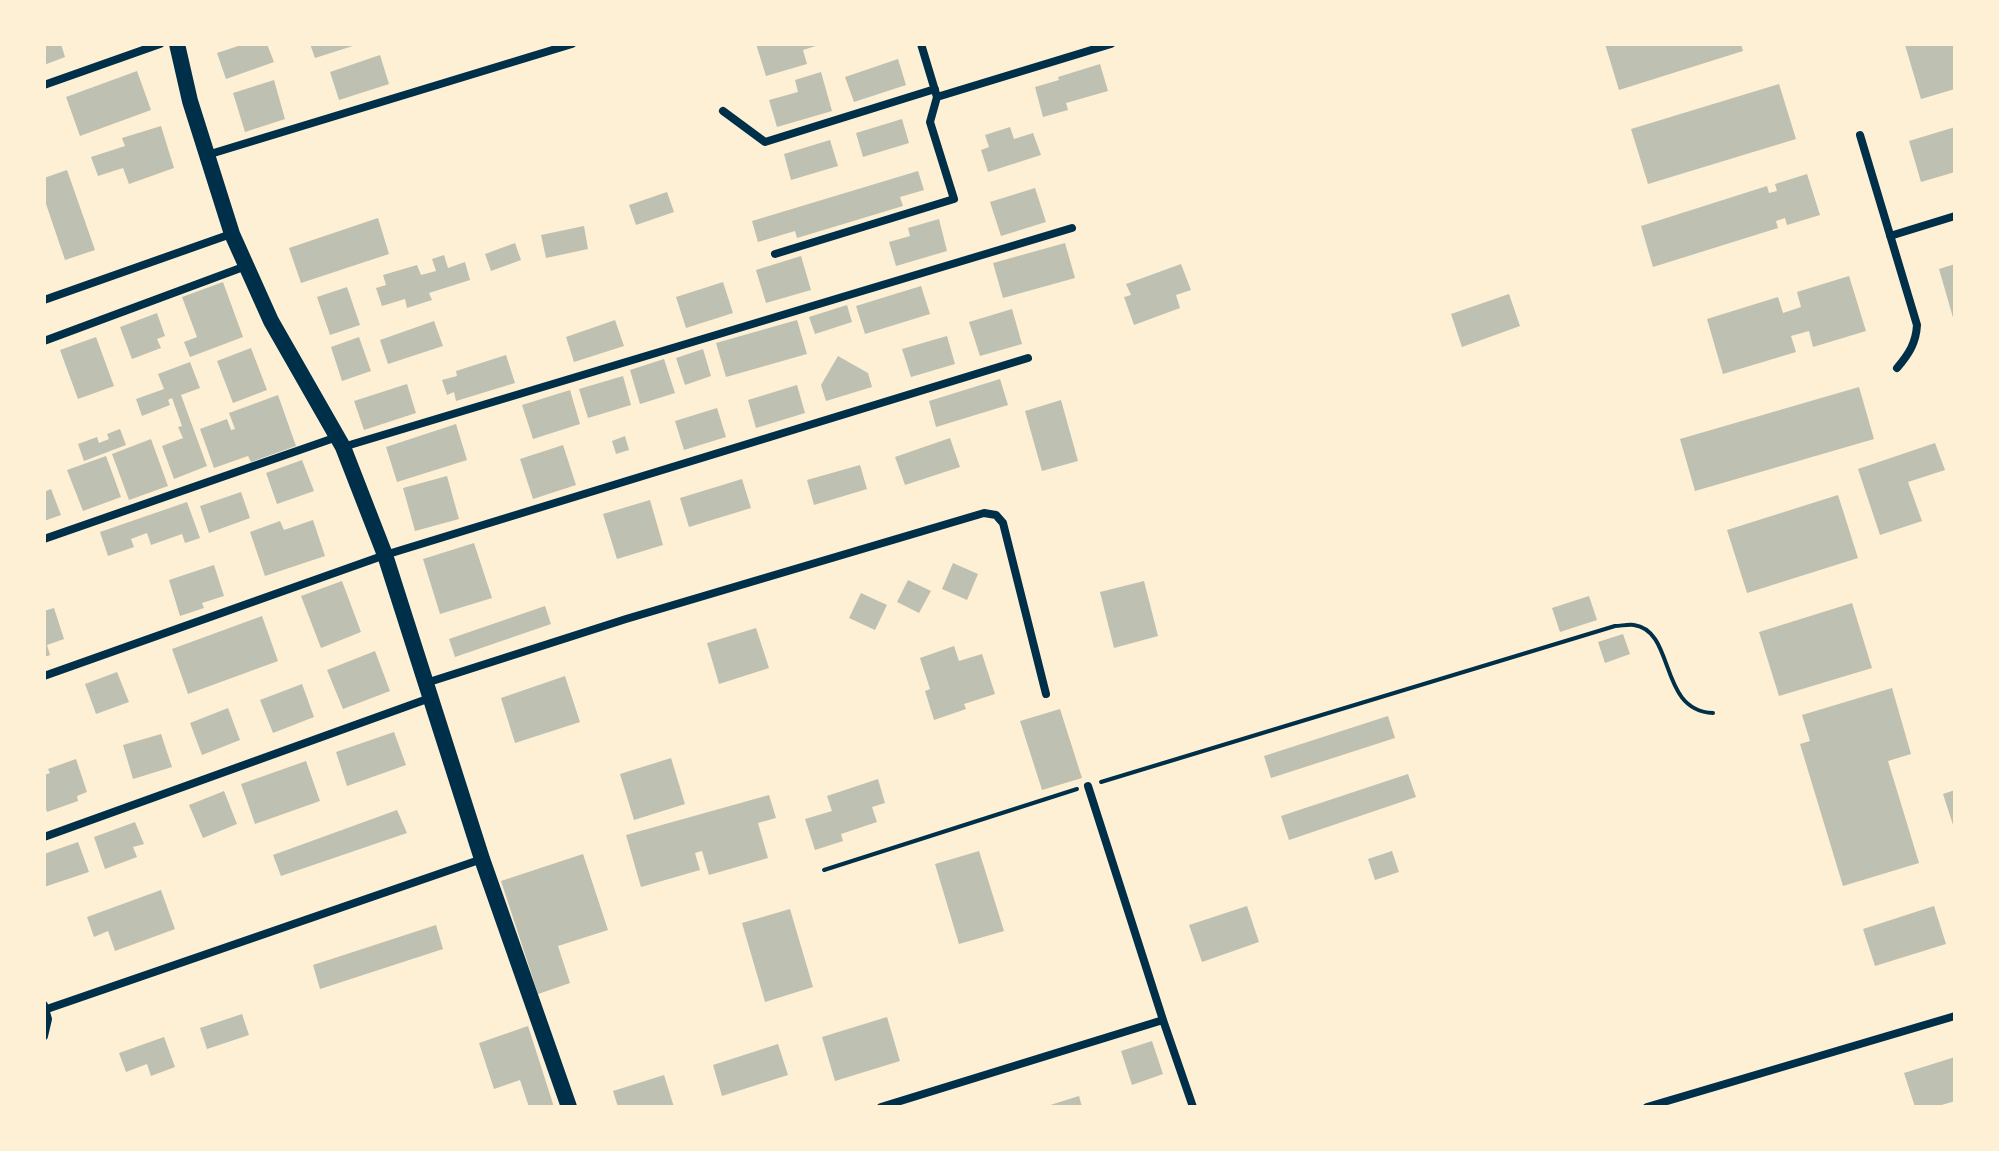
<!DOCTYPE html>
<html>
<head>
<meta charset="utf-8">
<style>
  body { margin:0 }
  #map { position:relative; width:1999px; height:1151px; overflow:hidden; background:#fdf0d5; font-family:Quicksand,sans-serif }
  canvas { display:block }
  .frame { position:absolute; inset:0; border:46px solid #fdf0d5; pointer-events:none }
</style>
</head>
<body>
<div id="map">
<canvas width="1999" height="1151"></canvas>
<div class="frame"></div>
</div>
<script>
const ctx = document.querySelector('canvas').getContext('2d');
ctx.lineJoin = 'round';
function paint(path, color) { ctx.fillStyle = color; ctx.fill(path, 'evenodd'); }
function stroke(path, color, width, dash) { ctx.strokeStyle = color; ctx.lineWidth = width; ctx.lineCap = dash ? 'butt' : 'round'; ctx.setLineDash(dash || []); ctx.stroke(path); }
const building = new Path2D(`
  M44,44H61L65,57L44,65Z
  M244,44H267L274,62L226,79L217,53Z
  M310,44H356V45L315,58Z
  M756,44H818L819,45L803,50L807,64L766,76Z
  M1605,44H1741L1743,51L1619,90Z
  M1955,44V89L1921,99L1905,45Z
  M380,55L389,84L339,100L330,72Z
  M898,59L906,85L854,102L845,77Z
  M1100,64L1108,91L1066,103L1068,110L1043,117L1035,87L1059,80L1058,77Z
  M137,71L151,110L80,136L66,97Z
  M821,72L832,111L777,127L769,100L798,92L795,80Z
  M274,80L285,119L245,132L233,93Z
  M1779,84L1796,139L1648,184L1631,129Z
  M902,119L909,143L863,157L856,133Z
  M161,126L174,168L129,184L123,168L98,176L91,157L125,146L122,138Z
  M1010,127L1014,139L1033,133L1041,155L988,172L981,150L989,147L985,135Z
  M1955,127V172L1921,182L1909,141Z
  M830,140L838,166L791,180L784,154Z
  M67,170L95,250L65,260L44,198V178Z
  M918,171L924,190L900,197L903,206L797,238L795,231L758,242L752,221Z
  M1807,174L1820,215L1787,225L1785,218L1776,221L1778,228L1653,267L1641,226L1767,186L1769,193L1777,191L1775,184Z
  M1035,188L1046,222L1001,236L990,202Z
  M667,192L674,212L636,225L629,205Z
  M378,218L389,254L301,283L289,248Z
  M939,219L947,251L896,266L889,242L910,236L908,228Z
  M584,226L588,249L546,258L541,235Z
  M515,243L521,260L491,271L485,254Z
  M1065,243L1075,278L1003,298L993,263Z
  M444,255L448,268L465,262L470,280L429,293L432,300L407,308L405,299L382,306L376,288L386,285L383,275L417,265L421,275L436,271L432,259Z
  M801,256L811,290L766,303L756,270Z
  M1181,264L1191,290L1176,295L1180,308L1134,325L1124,297L1131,295L1126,284Z
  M1955,264V321H1954L1939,269Z
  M1849,276L1866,331L1813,347L1809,331L1791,336L1796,352L1723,374L1707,319L1778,297L1783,313L1801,307L1797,292Z
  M223,282L243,337L190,357L184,342L197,337L182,297Z
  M723,282L733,313L686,328L676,297Z
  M921,286L930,314L865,334L856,306Z
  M347,287L360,325L330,335L317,297Z
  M1509,294L1520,326L1462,347L1451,314Z
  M847,305L852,322L815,334L809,317Z
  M1012,309L1022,344L980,356L969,322Z
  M157,313L165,336L157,339L161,348L132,359L120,327Z
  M615,320L624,346L574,362L566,337Z
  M797,320L807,354L726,377L716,343Z
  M434,321L443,346L388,364L380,340Z
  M947,336L955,364L911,377L902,349Z
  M96,337L114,386L78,399L60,350Z
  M359,337L371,371L342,381L331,347Z
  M251,348L267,390L233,403L217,361Z
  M703,349L711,376L685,385L676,358Z
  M506,355L515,383L456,401L454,392L447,395L442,380L457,376L456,371Z
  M838,356L868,373L872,387L826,401L821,385Z
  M664,359L675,393L640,404L630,370Z
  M190,362L200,388L181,395L207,466L174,479L162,446L183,438L178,427L182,426L172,398L168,400L170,405L142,416L136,399L164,389L158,374Z
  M623,376L631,405L588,418L579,389Z
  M1000,379L1008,405L936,427L929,401Z
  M407,384L416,413L364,430L354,401Z
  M797,385L805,413L756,428L748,400Z
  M1859,387L1874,439L1695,491L1680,439Z
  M570,390L580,424L533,439L522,405Z
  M278,395L296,446L251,462L248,456L214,468L200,429L227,419L231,430L235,429L229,413Z
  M1061,400L1078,461L1042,471L1025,411Z
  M717,408L726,437L684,450L675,421Z
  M456,424L467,460L397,482L386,447Z
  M120,429L126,445L84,461L78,444L97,437L99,443L109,439L107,434Z
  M625,436L629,450L616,454L612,441Z
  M950,438L960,467L905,485L895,457Z
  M151,439L168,486L129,500L112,454Z
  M1935,443L1945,470L1908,482L1922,521L1880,535L1858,469Z
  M563,445L576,485L533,499L520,459Z
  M106,456L121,497L83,511L67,470Z
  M302,460L314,491L277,504L266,473Z
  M860,465L867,489L814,505L807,480Z
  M447,476L459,519L415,531L403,488Z
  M742,479L751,508L689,527L680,498Z
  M51,489L61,515L44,521V492Z
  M241,492L250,518L209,533L200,506Z
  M1838,495L1858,558L1747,593L1727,530Z
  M650,500L663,545L617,559L603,514Z
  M187,502L200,538L185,543L182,534L151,545L147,533L131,539L134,547L108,556L100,532Z
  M313,520L325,556L265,576L250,532L280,521L284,530Z
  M474,543L492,598L440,614L423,559Z
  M953,563L978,574L967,600L942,589Z
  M214,565L224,596L202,603L204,608L180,616L169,580Z
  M908,580L931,591L919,613L897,602Z
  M342,581L361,632L321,648L301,596Z
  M1144,581L1158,636L1114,648L1100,592Z
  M861,593L887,605L875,630L849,618Z
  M1589,596L1597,620L1560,632L1552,608Z
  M1852,603L1872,668L1779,696L1759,632Z
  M545,606L551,624L455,657L449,639Z
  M54,608L64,639L47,645L50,655L44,657V611Z
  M262,616L278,661L188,694L172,649Z
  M756,628L769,668L719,684L707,643Z
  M1623,634L1630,654L1605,663L1598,642Z
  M954,646L959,661L982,654L995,694L964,704L966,709L934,720L925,691L930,689L920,658Z
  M375,651L390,691L343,709L327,670Z
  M117,672L129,702L96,714L85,684Z
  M565,676L580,722L515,743L501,698Z
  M302,684L314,717L273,733L260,700Z
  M1892,688L1911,754L1888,761L1919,863L1843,886L1800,744L1810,741L1802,715Z
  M228,708L240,740L202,755L190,723Z
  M1060,709L1082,778L1042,790L1020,721Z
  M1388,716L1395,738L1271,778L1264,756Z
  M394,732L406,765L347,786L336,752Z
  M161,734L172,767L133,779L123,745Z
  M671,758L685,804L634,820L620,774Z
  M76,759L87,792L77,796L78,801L47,812L44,802V775L50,773L48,769Z
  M306,761L320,801L255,824L241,784Z
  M1408,774L1416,797L1289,840L1281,816Z
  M878,779L885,803L872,807L877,822L841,834L843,841L815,850L805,819L832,811L827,796Z
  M1955,790V828H1954L1943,794Z
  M224,791L237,824L203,838L189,805Z
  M769,795L776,818L758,823L768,858L709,875L702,851L695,853L700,870L641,887L626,835Z
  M397,810L407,833L281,876L273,855Z
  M135,822L144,844L133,847L137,857L105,869L94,837Z
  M78,842L89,872L44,887V854Z
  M979,851L1004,931L959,944L935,864Z
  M1392,851L1399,872L1375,880L1368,859Z
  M583,854L608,930L558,946L570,983L538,994L501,881Z
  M161,890L175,929L115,951L108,931L94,937L87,917Z
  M1247,906L1259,942L1202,962L1189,925Z
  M1934,906L1946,944L1875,966L1863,929Z
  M790,909L813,987L765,1002L742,923Z
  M436,925L443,949L320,989L313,965Z
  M242,1014L249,1035L207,1049L200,1028Z
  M887,1017L900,1061L835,1081L822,1037Z
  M528,1026L554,1107H529L520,1080L494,1089L479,1043Z
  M164,1037L175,1067L151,1076L147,1064L126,1072L119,1053Z
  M1152,1041L1163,1074L1132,1085L1121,1051Z
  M778,1044L788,1075L722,1096L713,1065Z
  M1955,1057V1101L1935,1107H1915L1904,1073Z
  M664,1075L674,1107H618L613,1091Z
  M1079,1096L1082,1107H1047V1106Z`);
const path = new Path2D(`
  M1101,782L1615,626C1621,626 1628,624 1634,625C1676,631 1658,711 1713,713
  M824,870L1077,789`);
const minor = new Path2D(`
  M44,85L160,44
  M937,97L1111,44
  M723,111L765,142L935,89
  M1860,135L1917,325C1916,343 1909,354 1897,368
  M207,155L572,44
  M1890,236L1955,216
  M775,254L954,199L930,122L937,97L921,44
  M44,300L231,234
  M44,341L246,266
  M343,447L1072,228
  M44,539L337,437
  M44,676L385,555L1028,358
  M426,683L626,619L984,513L996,515L1003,523L1046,694
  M1088,786L1163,1020
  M44,837L430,698
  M47,1009L482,859
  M44,1036L48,1019L44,1005
  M881,1107L1163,1020L1193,1107
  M1647,1107L1955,1016`);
const secondary = new Path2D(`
  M177,44L190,101L232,234L271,321L343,447L385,555L482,859L569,1107`);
paint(building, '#bec0b2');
stroke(path, '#003049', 4);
stroke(minor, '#003049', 8);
stroke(secondary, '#003049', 16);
</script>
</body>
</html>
